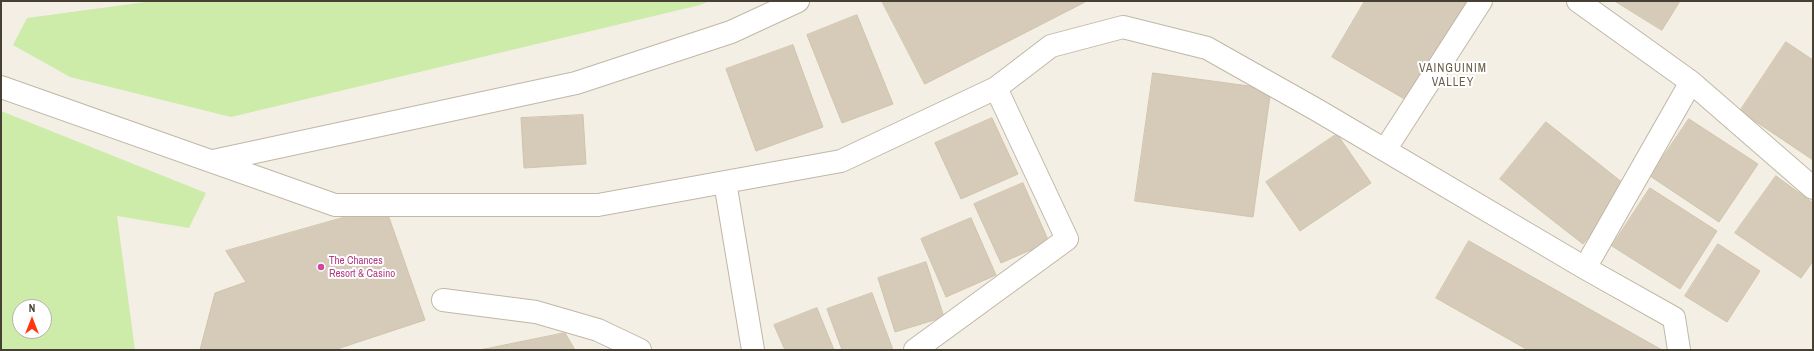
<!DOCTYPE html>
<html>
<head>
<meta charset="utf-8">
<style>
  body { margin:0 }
  #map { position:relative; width:1814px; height:351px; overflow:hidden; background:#f4efe4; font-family:"Archivo Narrow",sans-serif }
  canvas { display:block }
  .frame { position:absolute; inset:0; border:2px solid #463f34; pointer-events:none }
  .north { position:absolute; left:12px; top:299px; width:40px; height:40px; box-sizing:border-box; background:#fff; border:1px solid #b5b2ae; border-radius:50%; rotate:0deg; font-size:11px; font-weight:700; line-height:16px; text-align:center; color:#463f34 }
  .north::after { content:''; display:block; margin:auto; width:14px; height:18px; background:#ff3710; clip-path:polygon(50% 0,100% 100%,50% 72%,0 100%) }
</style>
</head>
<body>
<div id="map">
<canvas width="1814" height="351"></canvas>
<div class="frame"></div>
<div class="north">N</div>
</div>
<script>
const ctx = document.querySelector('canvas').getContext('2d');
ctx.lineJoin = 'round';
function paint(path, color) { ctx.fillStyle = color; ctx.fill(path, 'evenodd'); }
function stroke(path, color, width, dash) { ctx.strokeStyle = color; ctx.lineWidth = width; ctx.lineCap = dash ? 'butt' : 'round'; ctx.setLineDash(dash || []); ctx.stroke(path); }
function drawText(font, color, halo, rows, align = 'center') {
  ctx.font = font + ' "Archivo Narrow",sans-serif'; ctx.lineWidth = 4; ctx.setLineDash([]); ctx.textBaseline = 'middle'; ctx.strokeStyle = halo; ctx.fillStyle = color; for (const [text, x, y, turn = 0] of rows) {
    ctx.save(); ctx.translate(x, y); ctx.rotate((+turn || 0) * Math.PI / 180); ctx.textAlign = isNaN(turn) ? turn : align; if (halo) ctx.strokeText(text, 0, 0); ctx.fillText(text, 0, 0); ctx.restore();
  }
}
const green = new Path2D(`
  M153,1H710L700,5L231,117L70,77L13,45L27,18Z
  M1,111L206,193L189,228L117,216L135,350H1ZM20,307H44V331H20Z`);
const building = new Path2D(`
  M882,1H1087L925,84Z
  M1365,1H1467L1408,101L1332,57Z
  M1615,1H1680L1662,30Z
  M857,15L893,104L842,123L807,35Z
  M1786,42L1813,60V160L1740,111Z
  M793,45L823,127L756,151L726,69Z
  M1153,73L1271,89L1253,217L1135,201Z
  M583,115L586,164L524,168L521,118Z
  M992,118L1018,174L961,199L935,143Z
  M1689,119L1758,164L1719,222L1650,176Z
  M1546,122L1628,187L1583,244L1500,179Z
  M1337,134L1371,183L1300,231L1266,182Z
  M1776,176L1813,203V261L1801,278L1735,233Z
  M1023,183L1049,242L1001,263L974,204Z
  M1650,188L1717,231L1680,289L1612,246Z
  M385,206L425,320L334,350H200L215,293L246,282L226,251Z
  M971,218L996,275L946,297L921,239Z
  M1469,241L1662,350H1528L1436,298Z
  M1718,244L1760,271L1727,322L1685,296Z
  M926,262L944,317L895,332L878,278Z
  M872,293L893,350H842L827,309Z
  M817,308L834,350H785L774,325Z
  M565,333L575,350H480Z`);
const street = new Path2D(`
  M1578,1L1691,82L1813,188
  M1,87L335,205H598L841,161L996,88L1051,46L1123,27L1207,48L1317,110L1585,268L1674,318L1679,350
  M1385,150L1481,1
  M213,161L576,83L731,32L798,1
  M725,182L753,350
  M1585,268L1691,82
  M443,300L536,312L598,330L640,350
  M915,350L1067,239L996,88`);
const markers = [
  [321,267,4,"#d1479c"]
];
const hotelNames = [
  ["The Chances",329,261],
  ["Resort & Casino",329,274]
];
const neighbourhoodNames = [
  ["VAINGUINIM",1453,69],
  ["VALLEY",1453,83]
];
paint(green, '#cdeba9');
paint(building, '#d6cbb9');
stroke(building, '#d1c3ab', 1);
stroke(street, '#c0b7a6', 24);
stroke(street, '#fff', 22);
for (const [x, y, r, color] of markers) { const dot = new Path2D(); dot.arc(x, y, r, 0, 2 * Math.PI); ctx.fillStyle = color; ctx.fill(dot); stroke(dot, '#fff', 1.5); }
drawText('11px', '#b23c85', '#fff', hotelNames, 'left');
ctx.letterSpacing = '1px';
drawText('12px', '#6a5d4a', '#fff', neighbourhoodNames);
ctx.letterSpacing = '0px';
</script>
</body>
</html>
